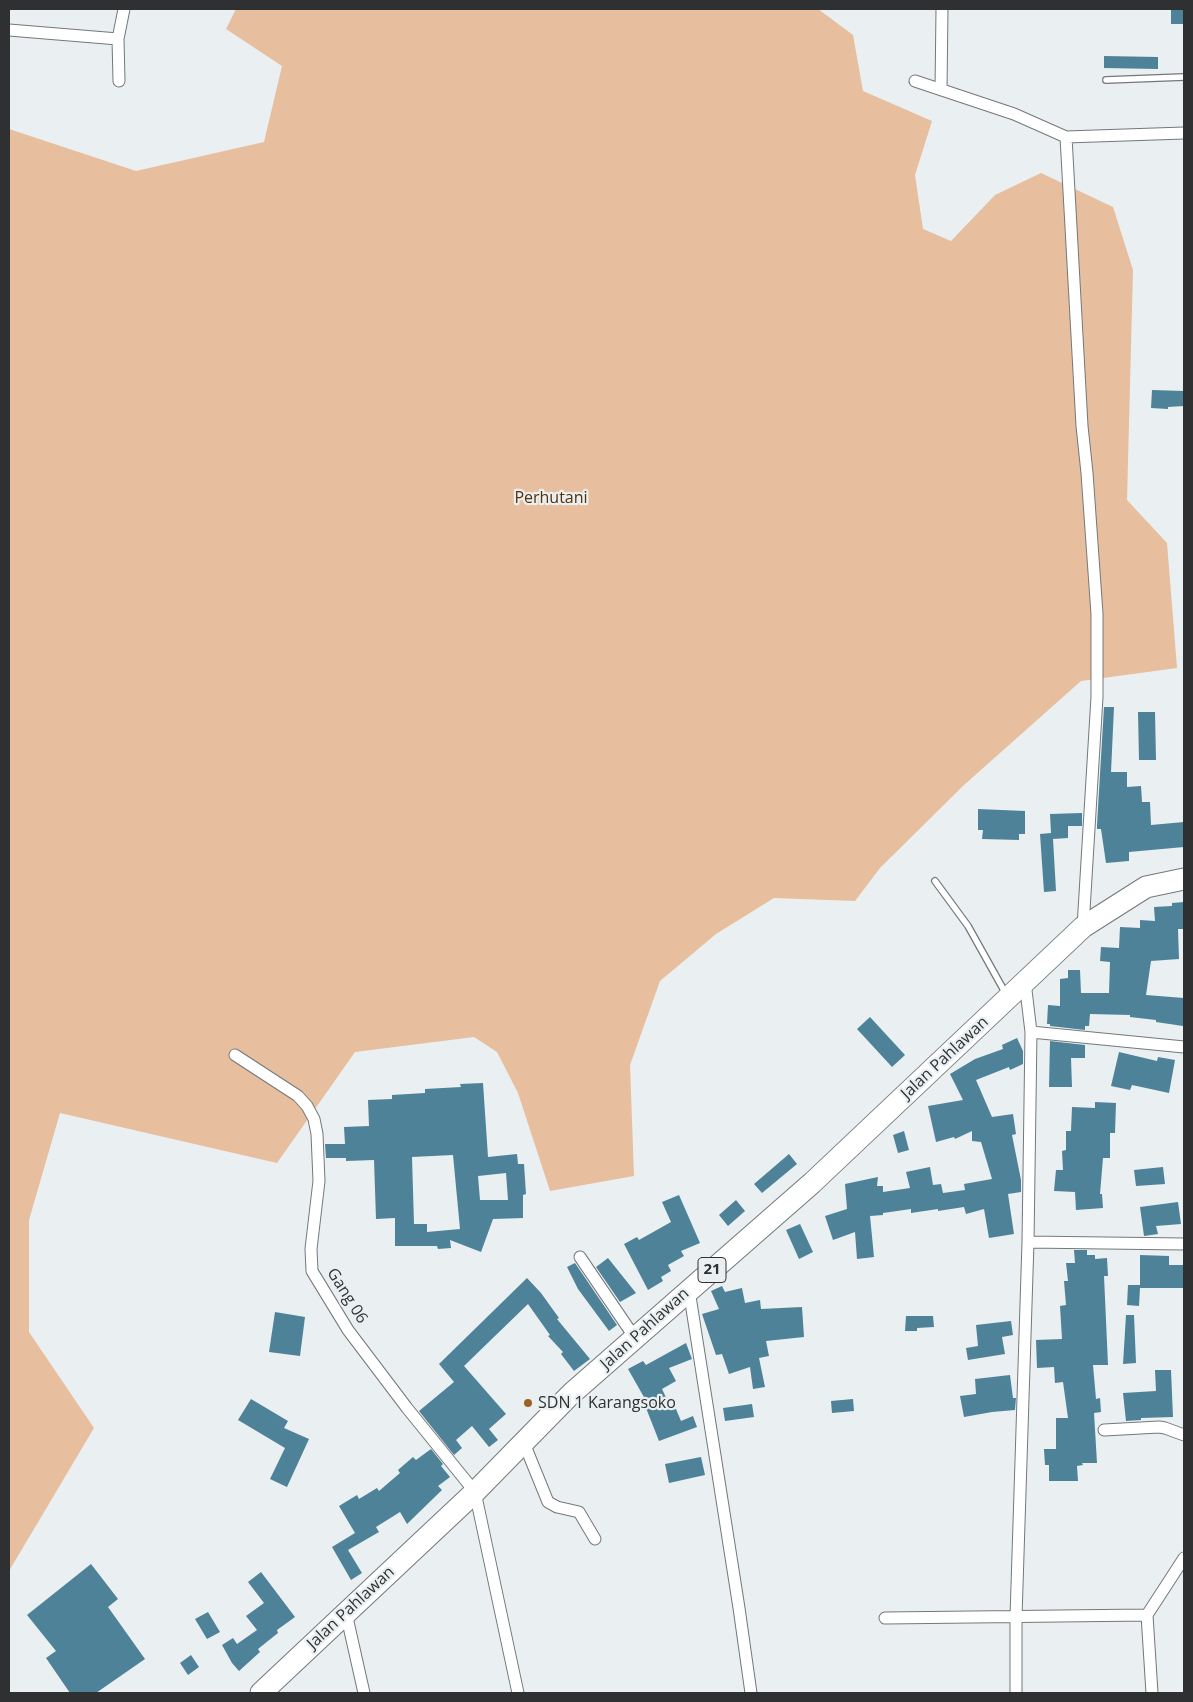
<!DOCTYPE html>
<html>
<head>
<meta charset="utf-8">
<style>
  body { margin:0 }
  #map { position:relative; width:1193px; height:1702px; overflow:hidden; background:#eaeff1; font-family:"Open Sans",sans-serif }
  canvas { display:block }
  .frame { position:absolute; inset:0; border:10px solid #2e3031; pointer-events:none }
</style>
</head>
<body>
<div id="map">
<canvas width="1193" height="1702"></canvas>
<div class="frame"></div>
</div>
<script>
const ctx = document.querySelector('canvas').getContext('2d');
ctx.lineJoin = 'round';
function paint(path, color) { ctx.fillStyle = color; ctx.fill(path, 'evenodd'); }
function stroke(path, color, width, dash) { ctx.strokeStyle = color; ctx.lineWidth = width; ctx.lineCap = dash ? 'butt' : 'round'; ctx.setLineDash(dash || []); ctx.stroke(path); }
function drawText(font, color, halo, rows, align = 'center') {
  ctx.font = font + ' "Open Sans",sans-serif'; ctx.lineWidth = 4.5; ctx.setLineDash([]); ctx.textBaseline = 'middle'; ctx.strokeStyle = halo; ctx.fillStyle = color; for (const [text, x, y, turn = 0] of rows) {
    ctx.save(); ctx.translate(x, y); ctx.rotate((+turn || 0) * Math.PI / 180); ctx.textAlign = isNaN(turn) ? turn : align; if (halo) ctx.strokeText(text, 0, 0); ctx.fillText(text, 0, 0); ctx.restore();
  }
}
const green = new Path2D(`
  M236,9H818L853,35L863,91L932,121L915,175L923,229L951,241L995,195L1041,173L1113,207L1133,270L1127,500L1167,543L1177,668L1081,681L964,785L880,868L855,901L774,898L716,934L660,981L630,1065L634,1176L550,1191L518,1093L497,1052L474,1037L355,1052L277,1163L60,1113L29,1220V1332L94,1428L9,1571V129L136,171L264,142L282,66L226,29Z`);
const building = new Path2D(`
  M1171,9H1184V24H1171Z
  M1104,56L1158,57V69L1104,68Z
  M1152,390L1184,391V406L1168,407V409L1151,408Z
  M1104,707H1114L1111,772H1127V787L1141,786L1142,802H1150L1151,825L1184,822V847L1129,852V861L1106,863L1101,829H1097V825Z
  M1138,712H1155L1156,760H1139Z
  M978,809L1025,811V834H1019V840L982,839L983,830H978Z
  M1082,813V826H1068V838L1053,839L1056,891L1044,892L1040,834L1051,833L1050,814Z
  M1184,902V929H1178L1179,959L1151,961L1146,995L1184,998L1183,1026L1156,1022V1020L1130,1017V1015L1090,1014L1089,1026H1085V1030L1050,1026V1024H1047L1048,1005L1060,1006V979L1068,978V970H1080L1081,993H1109L1110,962L1100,961L1101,947L1119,948L1120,927L1140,928V920L1155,921L1154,907L1172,906V903Z
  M870,1017L905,1055L892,1067L857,1029Z
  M1017,1038L1023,1051V1064L1010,1070L1009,1067L976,1080L992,1117L1013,1114L1016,1134L1012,1135L1021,1180V1192L1008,1194L1014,1234L989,1238L984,1209L966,1214L964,1207L938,1211V1209L911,1213V1209L883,1213V1215L870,1216L874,1257L857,1259L855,1232L833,1240L825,1216L847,1209L845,1184L878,1177L877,1186H883V1192L910,1188L906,1172L930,1167L933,1185L941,1184L943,1193L965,1190L964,1184L992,1179L981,1142L972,1141V1131L955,1139L954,1137L936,1142L928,1106L963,1100L950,1074L975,1059L1003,1049L1002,1045Z
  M1050,1041L1085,1045V1058H1071L1072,1087H1049Z
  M1119,1052L1157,1061L1158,1057L1175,1060L1169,1093L1132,1085L1130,1090L1111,1086Z
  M483,1083L488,1157L517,1154L518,1164H524L526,1194L523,1195V1218L493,1219L481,1252L450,1240L451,1248L438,1249L437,1246H395V1218L376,1219L374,1160L346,1161V1158H326L325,1144H345L344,1127L369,1126L368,1100L392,1099V1095L425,1093V1089L461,1087L460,1084ZM453,1155L460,1229L427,1232V1224H414L412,1157ZM506,1173L508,1200H480L478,1176Z
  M1095,1102L1116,1103L1115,1133H1110V1158H1103L1100,1194H1102L1103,1208L1076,1210L1075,1192L1054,1191L1056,1170H1063L1062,1151L1066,1150V1131H1071L1072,1107L1095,1108Z
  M904,1131L909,1150L898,1153L893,1135Z
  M789,1154L797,1164L762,1193L754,1184Z
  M1163,1167L1165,1184L1136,1186L1134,1170Z
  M679,1195L700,1243L681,1251L684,1256L668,1265L671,1271L661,1277L663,1281L648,1290L624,1244L637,1237L639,1240L671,1222L662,1202Z
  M736,1200L745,1211L728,1226L719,1215Z
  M1178,1202L1181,1224L1156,1226L1158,1234L1144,1236L1140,1207Z
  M800,1224L813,1252L799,1259L786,1230Z
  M1074,1250H1087V1255H1095V1259L1107,1258L1108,1276H1104L1108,1365H1093L1096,1399L1100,1398L1101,1412L1094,1413L1097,1463H1082L1083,1465L1077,1466L1078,1481H1049V1465H1045L1044,1449H1056V1418H1068L1063,1382L1055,1383L1054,1367L1037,1368L1036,1340L1062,1339L1060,1306L1066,1305L1064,1281H1068L1066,1263H1075Z
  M1140,1255L1169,1256V1265H1184V1288H1140L1139,1306L1127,1305L1128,1285H1140Z
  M608,1258L636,1293L620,1302L596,1267Z
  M575,1263L617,1325L609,1331L578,1289L567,1267Z
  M527,1278L541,1293L559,1318L557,1319L590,1359L574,1371L561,1354L563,1352L548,1336L550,1335L528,1304L464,1366L506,1414L489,1429L498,1440L489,1447L472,1426L456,1440L462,1448L454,1455L419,1411L454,1382L439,1364Z
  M722,1286L725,1292L742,1288L745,1303L760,1300L761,1309L802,1307L804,1337L766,1341L769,1356L759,1358L765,1387L753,1389L750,1367L729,1374L722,1354L716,1355L702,1314L719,1309L711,1291Z
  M275,1312L305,1317L300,1356L269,1352Z
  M1126,1315H1134L1136,1363L1123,1364Z
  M906,1316H933L934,1327L917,1328V1331H905Z
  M1011,1321L1013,1335L1002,1337L1005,1354L968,1360L966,1348L978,1346L976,1325Z
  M686,1343L692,1359L669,1368L676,1381L662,1389L672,1410L676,1409L681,1421L693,1416L697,1427L659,1441L646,1408L649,1406L628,1369L643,1361L646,1365Z
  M1155,1370H1171L1173,1417L1141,1418V1420L1126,1421L1123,1393L1156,1391Z
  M1010,1375L1013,1398H1016L1015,1410L992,1412L964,1417L960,1396L976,1394L975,1379Z
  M251,1399L288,1421L284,1428L309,1439L287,1487L270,1479L285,1448L238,1420Z
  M853,1399L854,1411L832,1413L831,1401Z
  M752,1404L754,1417L725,1421L723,1408Z
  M431,1449L443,1464L441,1466L450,1477L438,1486L442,1490L407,1524L400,1512L376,1527L379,1532L348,1550L362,1573L351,1580L332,1547L355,1533L339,1506L357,1495L359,1499L377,1488L379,1491L400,1473L398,1470L413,1457L416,1460Z
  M701,1457L705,1475L669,1483L665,1464Z
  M91,1564L118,1599L108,1607L145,1659L96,1693H70L46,1658L56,1651L27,1615Z
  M261,1572L295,1617L277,1630L278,1633L258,1649L260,1652L239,1671L232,1663L222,1645L233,1638L237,1644L257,1630L246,1616L264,1603L248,1582Z
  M208,1612L220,1632L207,1639L195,1619Z
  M191,1655L199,1667L188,1675L180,1663Z`);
const lane = new Path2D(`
  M1106,80L1184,77
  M935,881L968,926L1006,994`);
const street = new Path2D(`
  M9,30L118,39
  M119,81L118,39L124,9
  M915,81L1014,114L1066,137L1184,133
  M941,90L942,9
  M1066,137L1082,426L1087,473L1097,614V697L1083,927
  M1031,1032L1184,1047
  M235,1055L298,1096L307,1106L314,1119L317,1134L319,1181L311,1249L312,1271L348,1330L407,1408L475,1492L518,1693
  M1028,1242L1184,1244
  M580,1257L635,1338
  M689,1290L739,1608L751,1693
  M1104,1430L1159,1427L1165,1428L1184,1435
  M524,1443L548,1502L557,1507L579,1512L595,1539
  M346,1613L364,1693
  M885,1618L1147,1615
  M1016,1693V1617L1028,1242L1031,1032L1025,982
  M1152,1693L1147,1615L1184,1558`);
const highway = new Path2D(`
  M261,1693L475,1492L571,1394L812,1183L1083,927L1146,887L1184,879`);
const markers = [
  [528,1403,5,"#9d6025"]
];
const shields = [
  [712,1270,28]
];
const shieldNames = [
  ["21",712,1270]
];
const parkNames = [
  ["Perhutani",551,498]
];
const streetNames = [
  ["Jalan Pahlawan",945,1058,-43],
  ["Gang 06",347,1296,58],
  ["Jalan Pahlawan",645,1329,-42],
  ["Jalan Pahlawan",351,1608,-43]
];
const poiNames = [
  ["SDN 1 Karangsoko",538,1403]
];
paint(green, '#e7be9e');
paint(building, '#4e8299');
stroke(lane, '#74787a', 8);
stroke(street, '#74787a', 13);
stroke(highway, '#74787a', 23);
stroke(lane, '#fff', 5.5);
stroke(street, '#fff', 11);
stroke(highway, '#fff', 21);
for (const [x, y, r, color] of markers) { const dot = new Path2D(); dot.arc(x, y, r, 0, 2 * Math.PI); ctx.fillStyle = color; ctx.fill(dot); stroke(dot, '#eaeff1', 2); }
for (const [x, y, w] of shields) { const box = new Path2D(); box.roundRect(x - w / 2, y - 12.5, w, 25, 4); ctx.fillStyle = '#eaeff1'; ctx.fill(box); stroke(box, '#2e3031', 1); }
drawText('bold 15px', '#2e3031', null, shieldNames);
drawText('16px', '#573006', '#eaeff1', parkNames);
drawText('16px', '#2e3031', '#eaeff1', streetNames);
drawText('16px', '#2e3031', '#eaeff1', poiNames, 'left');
</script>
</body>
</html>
